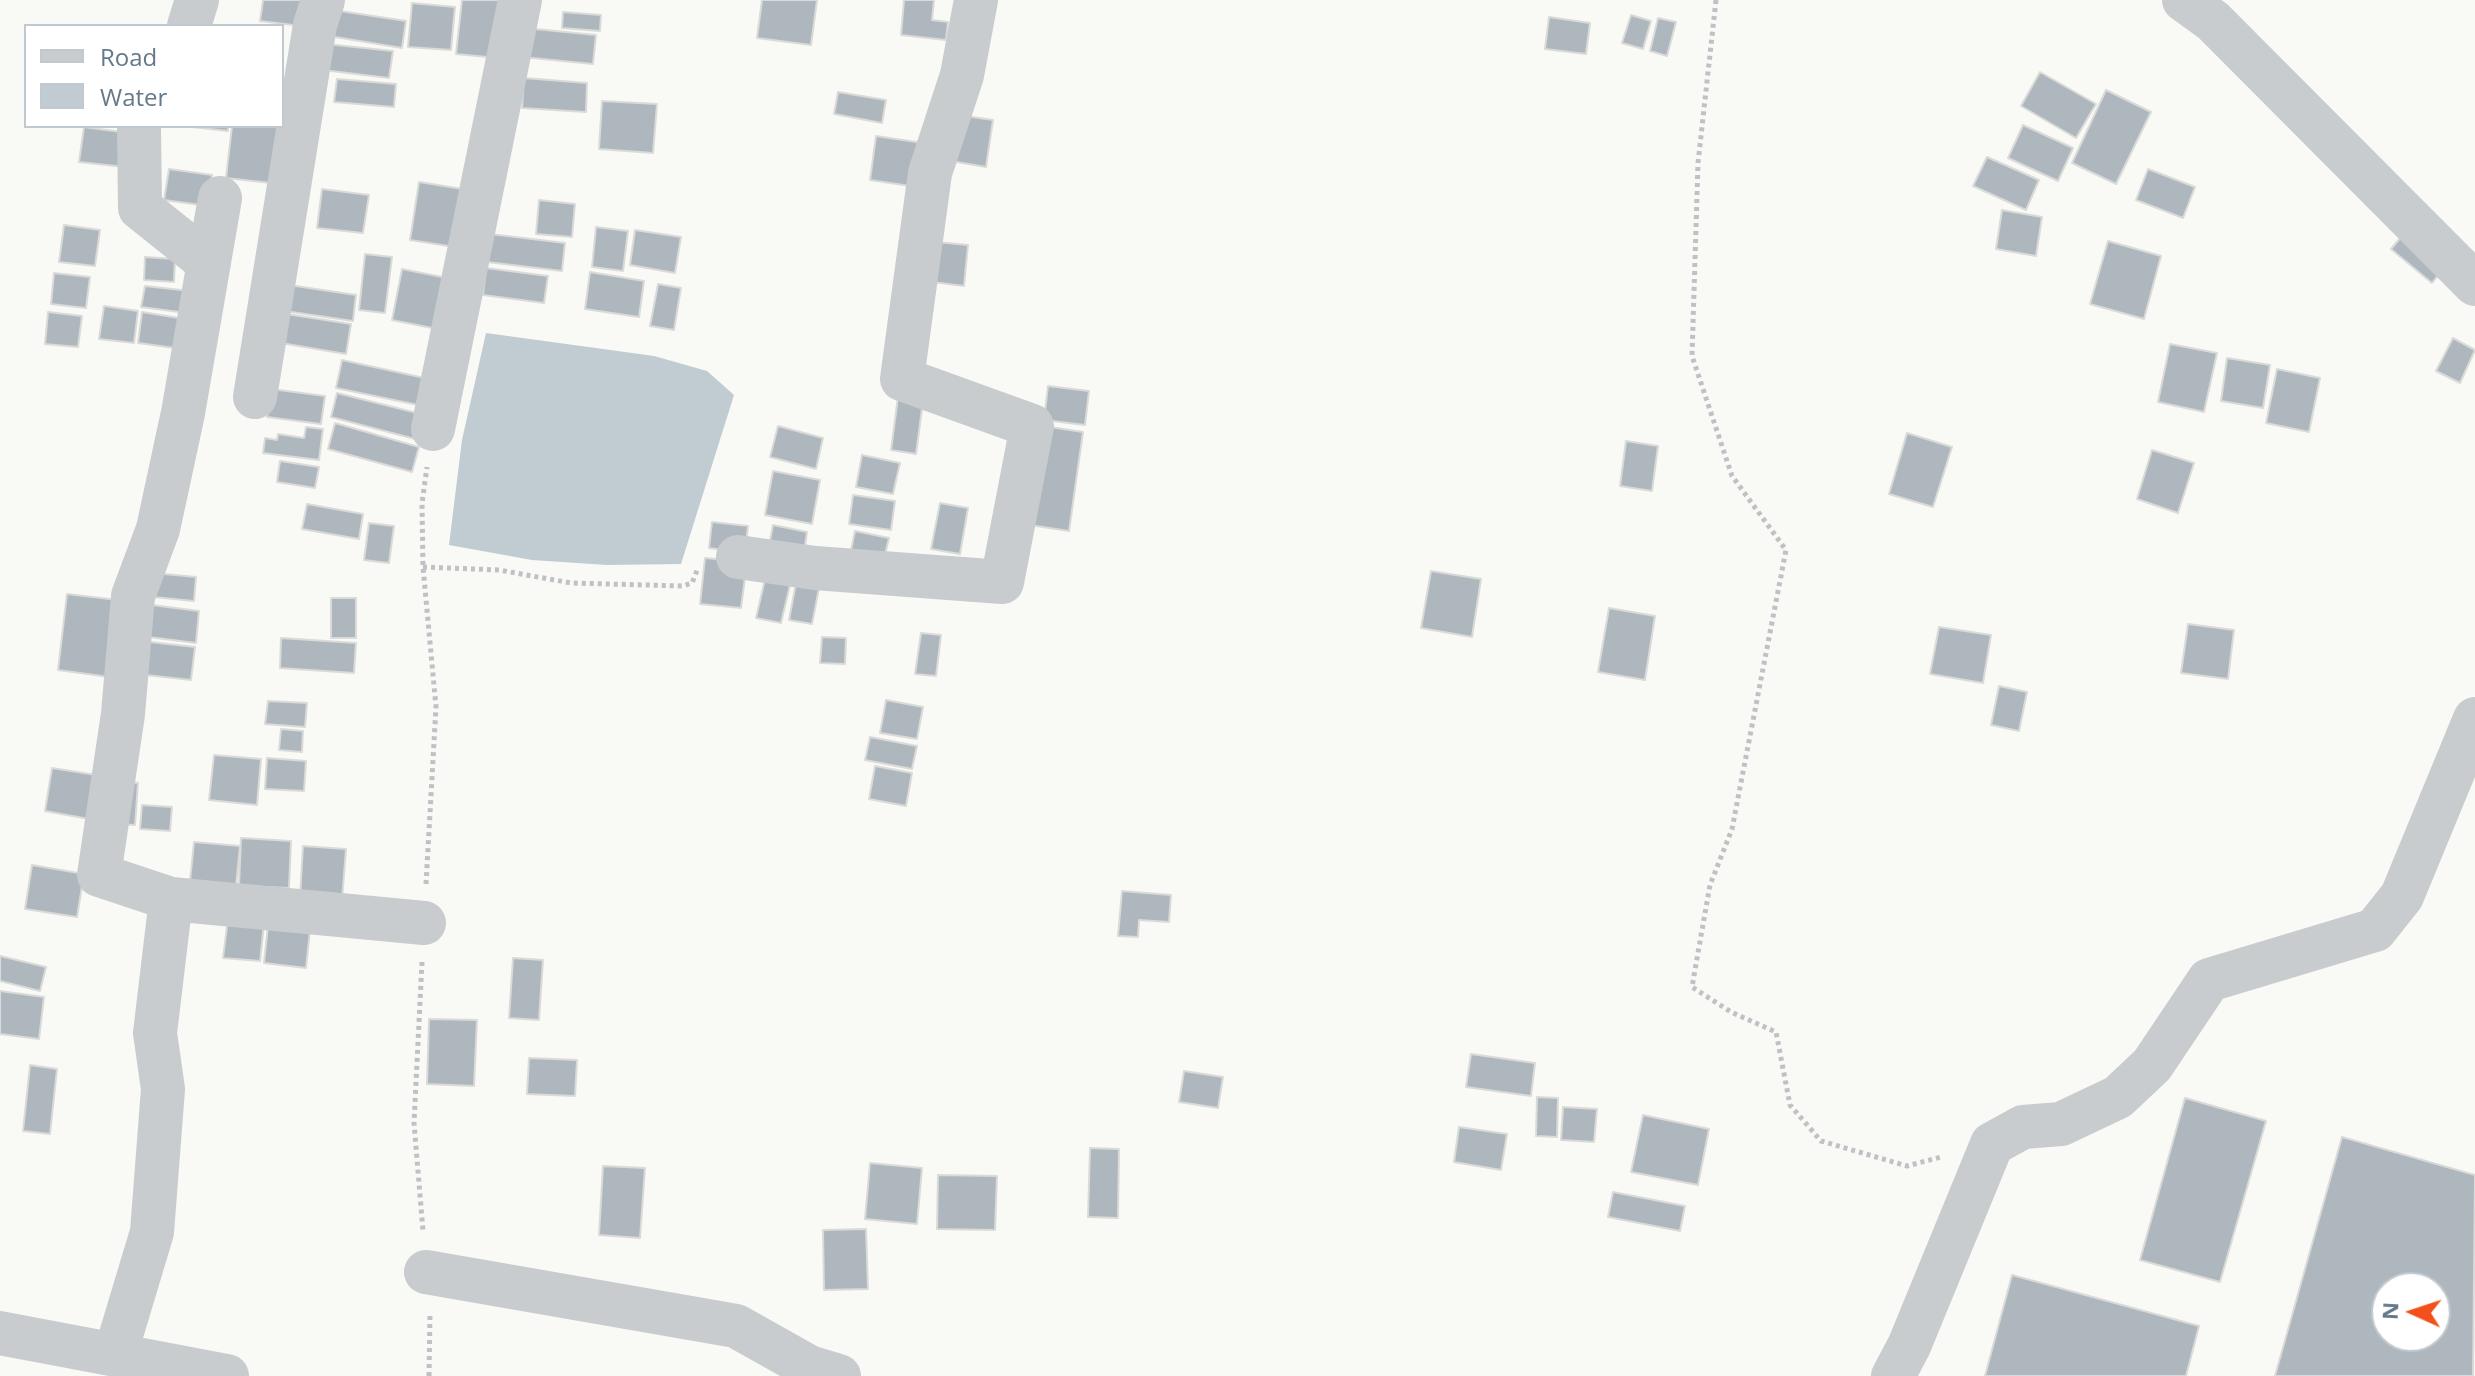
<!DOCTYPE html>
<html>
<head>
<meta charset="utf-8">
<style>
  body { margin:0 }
  #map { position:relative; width:2475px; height:1376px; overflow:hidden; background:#f9f9f5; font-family:"Open Sans",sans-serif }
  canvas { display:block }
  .legend { position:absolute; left:24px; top:24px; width:260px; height:104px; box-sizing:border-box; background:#fff; border:2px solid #c1c9d0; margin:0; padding:10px 14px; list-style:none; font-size:24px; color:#657989 }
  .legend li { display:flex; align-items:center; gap:16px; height:40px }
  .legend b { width:40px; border:2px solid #c1c9d0 }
  .north { position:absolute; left:2371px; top:1272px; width:80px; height:80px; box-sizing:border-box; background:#fff; border:2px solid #c1c9d0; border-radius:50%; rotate:273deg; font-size:22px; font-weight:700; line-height:32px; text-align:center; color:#657989 }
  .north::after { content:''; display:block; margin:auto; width:28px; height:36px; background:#f3501b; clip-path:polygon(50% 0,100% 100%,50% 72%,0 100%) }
</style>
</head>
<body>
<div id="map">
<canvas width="2475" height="1376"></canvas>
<ul class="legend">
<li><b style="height:10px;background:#c8cccf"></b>Road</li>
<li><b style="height:22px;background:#c1ccd2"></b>Water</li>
</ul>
<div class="north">N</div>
</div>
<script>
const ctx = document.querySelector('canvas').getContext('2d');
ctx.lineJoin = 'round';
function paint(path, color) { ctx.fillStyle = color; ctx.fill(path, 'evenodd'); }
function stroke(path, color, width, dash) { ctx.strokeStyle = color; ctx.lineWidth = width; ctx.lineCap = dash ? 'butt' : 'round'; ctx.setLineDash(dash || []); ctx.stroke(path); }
const water = new Path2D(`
  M486,333L654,356L707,371L734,395L681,564L607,565L532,560L449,545L462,440Z`);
const building = new Path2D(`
  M263,0H305L301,26L260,21Z
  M462,0H504L498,58L456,54Z
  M762,0H817L811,45L757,38Z
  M904,0H934L932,20L948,22L946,40L901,35Z
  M412,3L455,7L451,50L408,47Z
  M327,9L406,21L402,48L323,35Z
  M563,12L601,15L600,31L562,28Z
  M1631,15L1651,21L1643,49L1622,43Z
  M1549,17L1590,23L1586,54L1545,49Z
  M1658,18L1676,22L1667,56L1650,51Z
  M525,28L596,35L593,64L522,57Z
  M326,44L393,51L389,78L323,70Z
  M2040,72L2096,104L2076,138L2021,106Z
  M524,78L587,83L586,112L522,108Z
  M337,79L396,84L394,107L334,102Z
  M2106,90L2151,112L2116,184L2072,163Z
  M838,92L886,100L882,123L834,114Z
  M602,101L657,104L653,153L599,149Z
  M959,115L993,120L986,167L951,161Z
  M2023,125L2073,148L2058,181L2008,158Z
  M183,126H228V131Z
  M232,126H278L271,183L226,178Z
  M84,127L129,133L125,167L79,162Z
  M876,136L923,143L917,187L870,180Z
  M1987,157L2039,180L2026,210L1973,186Z
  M169,169L212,175L208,206L164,200Z
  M2148,169L2195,187L2183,218L2136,200Z
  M419,182L469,190L461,248L410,240Z
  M322,189L369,195L363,233L317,228Z
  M539,200L575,204L572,237L536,234Z
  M2002,210L2042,217L2036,256L1996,249Z
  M64,225L100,230L95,266L59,262Z
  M596,227L628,231L623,271L592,267Z
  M635,230L681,237L675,273L630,265Z
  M2407,230L2447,264L2432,283L2391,249Z
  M482,233L565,243L562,271L479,261Z
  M2108,241L2161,256L2144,319L2090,304Z
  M936,242L968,245L964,286L932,282Z
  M365,254L392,257L385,313L359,310Z
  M145,257L175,259L174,282L144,280Z
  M486,268L548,276L544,303L483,295Z
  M402,269L452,279L442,330L392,320Z
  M590,272L644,281L639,317L585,309Z
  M54,273L90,277L86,308L51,304Z
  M282,284L356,295L353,321L278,310Z
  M658,284L681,288L674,330L650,326Z
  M145,286L190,291L187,313L141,307Z
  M104,306L138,311L134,343L99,339Z
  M48,312L82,316L78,347L45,344Z
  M142,312L179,318L175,348L138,343Z
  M280,313L351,324L346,354L275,342Z
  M2453,338L2475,350L2460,383L2436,371Z
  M2170,344L2217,353L2204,412L2158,402Z
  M2227,358L2270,365L2263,408L2221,401Z
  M342,360L429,379L423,406L336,388Z
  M2277,369L2320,378L2309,432L2266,423Z
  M1048,386L1089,391L1085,425L1044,420Z
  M271,389L325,396L321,424L267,417Z
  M337,393L425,415L419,440L331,417Z
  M898,397L923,401L916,454L891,450Z
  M335,423L419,447L412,472L328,449Z
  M1037,425L1083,432L1069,531L1023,524Z
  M778,426L823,438L816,469L770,457Z
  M306,427L323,429L319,460L263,453L265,438L277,440L278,434L304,438Z
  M1907,433L1952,447L1933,507L1889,494Z
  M1626,441L1658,446L1652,491L1620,486Z
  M2152,450L2194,463L2178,513L2137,499Z
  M862,455L900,463L893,494L856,487Z
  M280,461L319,467L315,488L277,482Z
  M773,471L820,480L812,524L765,515Z
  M853,495L895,501L891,530L849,524Z
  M940,503L968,508L960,554L931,549Z
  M307,504L363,514L359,539L302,529Z
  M712,522L748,526L745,553L709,548Z
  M369,523L394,526L389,563L364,560Z
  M773,525L807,532L804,553L769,546Z
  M855,531L889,538L883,563L850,555Z
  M705,558L747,562L741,608L700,604Z
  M769,562L794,568L781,623L756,618Z
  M1431,571L1481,579L1472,637L1421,628Z
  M154,573L196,577L194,601L153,597Z
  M796,583L819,588L812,624L789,620Z
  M67,594L118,600L109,677L58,670Z
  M331,598H356V638H331Z
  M144,604L199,611L196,643L141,636Z
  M1609,608L1655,616L1645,680L1598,672Z
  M2188,624L2234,630L2228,679L2181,673Z
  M1939,627L1991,635L1983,683L1930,674Z
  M921,633L941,635L936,676L915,674Z
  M822,637L846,638L845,664L820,663Z
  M281,638L356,643L354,673L280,668Z
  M141,641L195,647L191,680L137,674Z
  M1999,686L2027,692L2019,731L1991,725Z
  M886,700L923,707L917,739L880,733Z
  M268,701L307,703L305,727L265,724Z
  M281,729L303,731L302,752L279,750Z
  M870,737L917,746L912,769L865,760Z
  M214,755L261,759L257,805L209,800Z
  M267,758L306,761L304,791L265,789Z
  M875,766L912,773L906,806L869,799Z
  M52,768L96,775L89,819L45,811Z
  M118,782L138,783L135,825L116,824Z
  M142,805L172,807L170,831L140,829Z
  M241,838L291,841L289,888L239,886Z
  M194,842L240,846L236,886L190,881Z
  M303,846L346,849L342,900L300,897Z
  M32,865L84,874L77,917L25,909Z
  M1122,891L1171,895L1169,922L1139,920L1138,937L1118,936Z
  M229,910L265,915L260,961L223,958Z
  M269,916L311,921L306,968L264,963Z
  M0,956L46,967L40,991L0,981Z
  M513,958L543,960L539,1020L509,1018Z
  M0,991L44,997L39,1039L0,1034Z
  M429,1019L477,1020L474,1086L427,1084Z
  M1471,1054L1535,1063L1531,1096L1466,1087Z
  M529,1058L577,1060L575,1096L527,1094Z
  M30,1065L57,1069L50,1134L23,1131Z
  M1184,1071L1223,1077L1218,1108L1179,1102Z
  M1537,1097L1558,1098L1557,1137L1536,1136Z
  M2185,1098L2266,1121L2220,1282L2140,1260Z
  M1563,1107L1597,1109L1594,1142L1561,1140Z
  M1643,1115L1709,1129L1698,1185L1631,1172Z
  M1459,1127L1507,1134L1501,1170L1454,1162Z
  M2342,1137L2475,1175L2473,1376H2275ZM2387,1288H2435V1336H2387Z
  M1090,1148L1119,1149L1118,1218L1088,1217Z
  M870,1163L922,1168L917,1224L865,1219Z
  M603,1166L645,1168L640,1238L599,1235Z
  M938,1175L997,1176L995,1230L937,1229Z
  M1613,1192L1685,1206L1680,1231L1608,1217Z
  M866,1229L868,1289L824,1290L823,1230Z
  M2012,1275L2199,1326L2186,1376H1985Z`);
const path = new Path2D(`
  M1716,0L1698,163L1692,356L1732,476L1786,550L1732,829L1710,885L1692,987L1731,1012L1776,1032L1790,1105L1821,1141L1907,1166L1941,1157
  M423,567L499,570L571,583L683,586L692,583L698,568
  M426,884L436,707L423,567L422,503L427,467
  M422,962L414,1123L423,1231
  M429,1376L430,1313`);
const minor = new Path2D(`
  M2184,0L2213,21L2475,284
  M189,26L197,0
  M139,126L140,208L209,263
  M255,397L315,25L323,0
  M433,429L520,0
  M738,557L815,568L1002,582L1032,426L902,379L930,173L962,75L976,0
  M171,899L424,923
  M426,1272L736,1326L809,1367L839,1376
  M0,1333L227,1376
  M115,1355L152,1232L163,1089L155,1033L171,899L99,875L123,714L133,596L158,529L183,413L220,198
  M1893,1376L1909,1346L1992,1144L2023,1127L2061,1124L2118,1097L2152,1065L2209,980L2375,930L2402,896L2475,719`);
paint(water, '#c1ccd2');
paint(building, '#aeb7bd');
stroke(building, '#dadad8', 2);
stroke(path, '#bfc2c4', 5, [4, 4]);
stroke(minor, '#c8cccf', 44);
</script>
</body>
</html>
